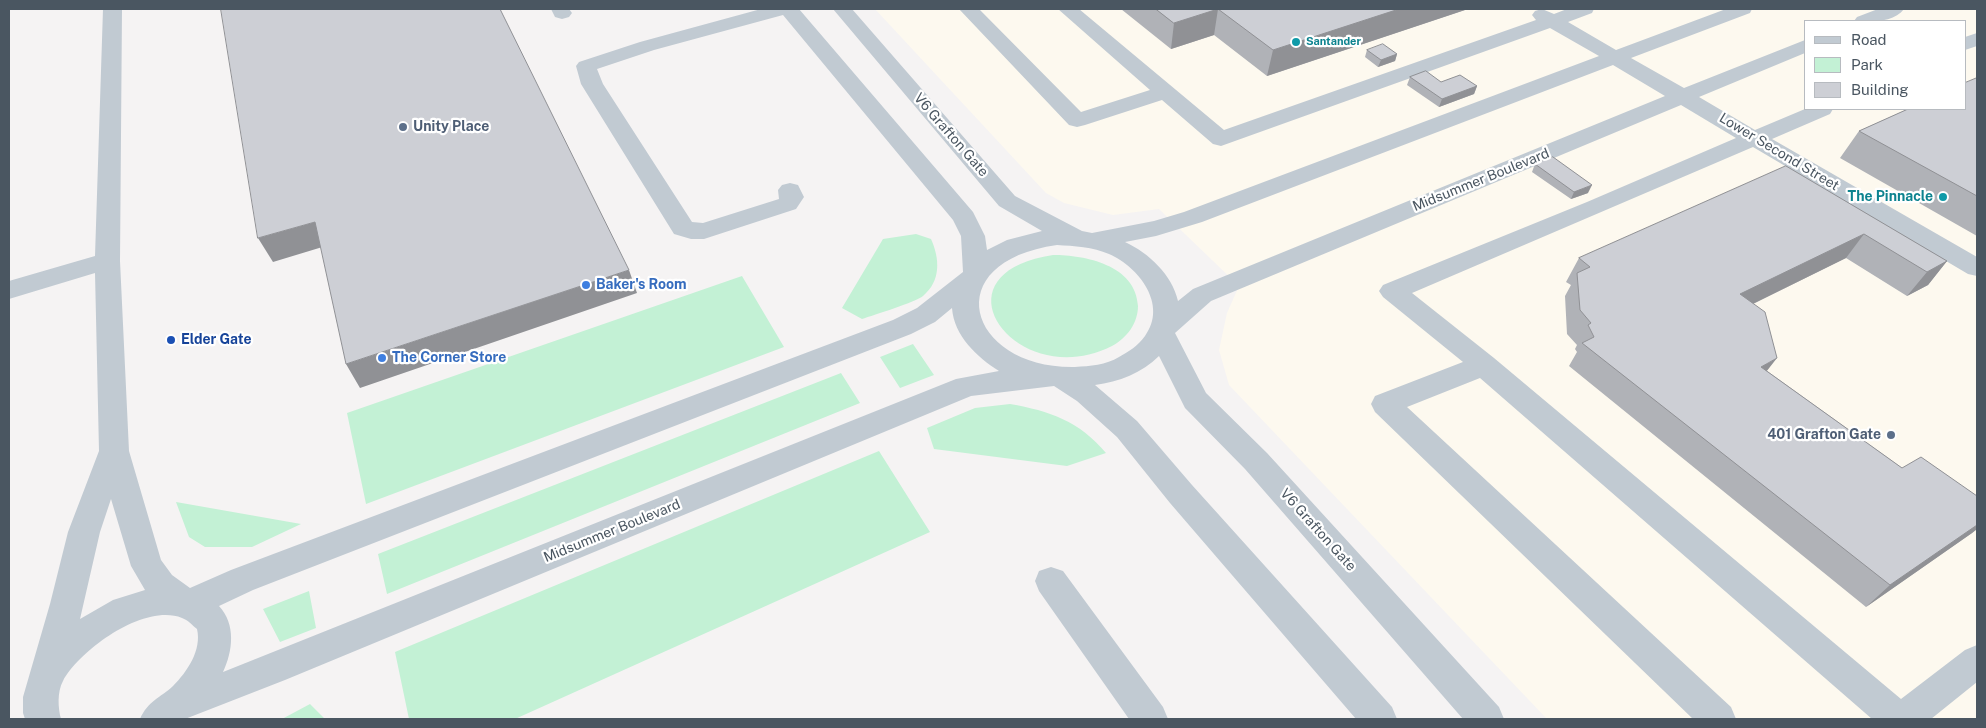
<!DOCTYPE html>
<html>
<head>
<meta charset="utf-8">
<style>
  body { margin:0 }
  #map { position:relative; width:1986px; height:728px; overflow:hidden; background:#f5f3f3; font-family:"Public Sans",sans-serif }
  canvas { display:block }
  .frame { position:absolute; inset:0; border:10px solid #4a5661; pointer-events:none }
  .legend { position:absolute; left:1804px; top:20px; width:162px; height:90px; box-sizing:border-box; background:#fff; border:1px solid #b7bbc0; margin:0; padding:6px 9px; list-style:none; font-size:15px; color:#4a5661 }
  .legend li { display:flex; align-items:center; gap:10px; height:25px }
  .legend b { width:25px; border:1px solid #b7bbc0 }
</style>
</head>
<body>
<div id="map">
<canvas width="1986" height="728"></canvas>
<div class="frame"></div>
<ul class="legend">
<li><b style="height:6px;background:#c1cad2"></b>Road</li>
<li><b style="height:14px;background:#c3f1d5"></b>Park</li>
<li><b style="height:14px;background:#cdcfd5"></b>Building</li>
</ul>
</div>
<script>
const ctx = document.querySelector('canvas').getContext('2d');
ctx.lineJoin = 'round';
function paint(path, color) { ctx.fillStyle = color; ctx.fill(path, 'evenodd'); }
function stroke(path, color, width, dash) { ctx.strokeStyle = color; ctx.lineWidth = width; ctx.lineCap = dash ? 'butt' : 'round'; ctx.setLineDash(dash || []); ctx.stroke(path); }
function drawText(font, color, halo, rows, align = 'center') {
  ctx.font = font + ' "Public Sans",sans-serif'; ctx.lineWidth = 4.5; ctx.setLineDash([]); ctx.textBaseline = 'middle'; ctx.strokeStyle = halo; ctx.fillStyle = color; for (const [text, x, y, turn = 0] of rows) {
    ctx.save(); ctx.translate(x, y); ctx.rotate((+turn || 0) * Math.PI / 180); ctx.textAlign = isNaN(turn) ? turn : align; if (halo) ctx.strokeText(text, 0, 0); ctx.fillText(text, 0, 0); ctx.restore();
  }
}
const commercial = new Path2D(`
  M875,9H1977V719H1547L1229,385L1219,350L1227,313L1239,286L1159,209L1113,215L1064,203L1046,193ZM1805,21H1965V109H1805Z`);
const green = new Path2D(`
  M916,234L931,239C940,259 941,281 923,296C916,302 874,315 862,319L842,308L883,239Z
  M1053,255C1085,255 1136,265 1138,306C1138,323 1127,338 1112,346C1018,394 927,274 1053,255Z
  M742,276L784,347L366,504L347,413Z
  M913,344L934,375L900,388L880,357Z
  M841,373L860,403L387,594L378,554Z
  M1010,404C1050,411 1079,421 1106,453L1067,466L934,449L927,428L975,408Z
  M879,451L930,532L515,719H409L395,652Z
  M176,502L301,524L252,547H205L189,537Z
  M309,591L316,628L280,642L263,609Z
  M310,704L325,719H282Z`);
const minor = new Path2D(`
  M103,9H122L120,261L129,451L161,560L172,575L190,588L231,570L893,320L917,308L963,272L961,236L953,220L783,15L654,50L597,69L603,84L692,222L703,223L779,199L778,190L782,185L790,183L798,185L804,197L796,209L704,239H691L674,234L581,84L576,66L579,62L640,42L761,9H799L973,212L985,236L987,250L1007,240L1042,231L999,206L833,9H852L1015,196L1082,231L1092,233L1154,221L1184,212L1599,56L1550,28L1221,146L1213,144L1162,100L1085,125L1077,127L1069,125L959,9H979L1081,112L1150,90L1058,9H1079L1224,130L1536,20L1532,15L1535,11L1542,9L1554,14L1567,9H1594L1592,13L1568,22L1616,50L1726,9H1752L1750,13L1631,58L1684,88L1805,40V53L1699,97L1755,130L1805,109H1833L1830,114L1772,139L1977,257V276L1968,274L1753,147L1412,293L1494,358L1901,699L1965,650L1977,645V682L1931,719H1872L1480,378L1407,407L1731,707L1736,719H1693L1375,412L1371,404L1375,396L1463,362L1383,297L1379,291L1383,285L1587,202L1736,138L1681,105L1211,301L1175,333L1206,393L1267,453L1499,707L1504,719H1463L1245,469L1185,408L1159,356C1142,373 1119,382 1095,385L1137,421L1192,485L1392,707L1397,719H1356L1170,503L1117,437L1077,401L1054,386L971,396L285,680L185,719H140C148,701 160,698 173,686C187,672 202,650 197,629C192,625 188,620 182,618C144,603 80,650 63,681C57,692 58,708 61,719H25L23,713V697L50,604L68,532L99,451L95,273L9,299V281L95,256ZM1613,65L1665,96L1193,289L1178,301C1172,275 1149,253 1125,242L1156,236L1202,222ZM1057,245C1074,246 1093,247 1109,254C1139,267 1168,305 1145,336C1138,346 1128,352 1119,357C1106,365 1090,366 1075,367C968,369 935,262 1057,245ZM952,308C954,336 977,357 999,371L956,379L223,672C233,651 236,624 219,606L253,590L911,334L935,322ZM111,499L131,566L145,590L113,600L80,619L100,532Z
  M551,9H569L572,13L569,17L562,19L555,17Z
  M1878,9H1904C1894,23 1869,22 1854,21L1857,17Z
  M1977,33V46L1965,50V37Z
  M1051,567L1063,571L1163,707L1168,719H1129L1039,591L1035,581L1039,571Z`);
const wall = new Path2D(`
  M1121,9H1468L1267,76L1214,35L1171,49Z
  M1367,50L1397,54L1395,61L1378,67L1365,57Z
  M1410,77L1441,82L1477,86L1474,94L1439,107L1407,85Z
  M1977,78V236L1840,158L1859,131Z
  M1535,164L1588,193L1571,199L1532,172Z
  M1786,166L1947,261L1928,285L1907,296L1846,258L1753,304L1767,371L1902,468L1977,496V529L1972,533L1866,607L1569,366L1577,352L1575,349L1577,345L1567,334L1565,296L1571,285L1566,282L1579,258Z`);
const shadedWall = new Path2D(`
  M1218,9L1214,35L1171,49L1174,23Z
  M1399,9H1468L1267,76L1273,50Z
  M1397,54L1395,61L1378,67L1381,60Z
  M1477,86L1474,94L1439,107L1442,99Z
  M1592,185L1588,193L1571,199L1574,192Z
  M315,222L329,245L273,262L258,238Z
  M1864,234L1846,258L1724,318L1740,294Z
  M1947,261L1928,285L1907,296L1927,272Z
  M629,270L637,293L360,388L346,364Z
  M1777,358L1759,381L1761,367Z
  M1977,525V529L1972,533L1866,607L1890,585Z`);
const building = new Path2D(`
  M221,9H500L629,270L346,364L315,222L258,238Z
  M1156,9H1399L1273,50L1218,9L1174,23Z
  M1383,44L1397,54L1381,60L1367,50Z
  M1426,71L1441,82L1460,75L1477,86L1442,99L1410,77Z
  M1977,78V196L1859,131L1908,109H1965V83Z
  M1553,157L1592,185L1574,192L1535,164Z
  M1786,166L1947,261L1927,272L1864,234L1740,294L1765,312L1777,358L1761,367L1902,468L1921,457L1977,496V525L1890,585L1582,343L1594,337L1588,325L1591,323L1580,310L1577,273L1590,267L1579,258Z`);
const markers = [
  [1296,42,5,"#0f9aa8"],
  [403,127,5,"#5c6f8a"],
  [1943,197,5,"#0f9aa8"],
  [586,285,5,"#3f7fe0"],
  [171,340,5,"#1a4fb4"],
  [382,358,5,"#3f7fe0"],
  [1891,435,5,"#5c6f8a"]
];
const farCulturenames = [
  ["Santander",1306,42]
];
const serviceNames = [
  ["Unity Place",413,127],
  ["401 Grafton Gate",1881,435,"right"]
];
const streetNames = [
  ["V6 Grafton Gate",951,135,49],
  ["Lower Second Street",1779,152,31],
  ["Midsummer Boulevard",1481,180,-22],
  ["V6 Grafton Gate",1318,530,48],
  ["Midsummer Boulevard",612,531,-22]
];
const cultureNames = [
  ["The Pinnacle",1933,197]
];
const shopNames = [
  ["Baker's Room",596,285],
  ["The Corner Store",392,358]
];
const transitNames = [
  ["Elder Gate",181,340]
];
paint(commercial, '#fdf9ef');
paint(green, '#c3f1d5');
paint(minor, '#c1cad2');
paint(wall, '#b0b2b7');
paint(shadedWall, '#909195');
paint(building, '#cdcfd5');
stroke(building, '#909195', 1);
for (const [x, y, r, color] of markers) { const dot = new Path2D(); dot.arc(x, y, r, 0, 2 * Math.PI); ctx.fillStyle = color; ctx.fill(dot); stroke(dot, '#fff', 2); }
drawText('bold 11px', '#0d838f', '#fff', farCulturenames, 'left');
drawText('bold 14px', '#4e5e75', '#fff', serviceNames, 'left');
drawText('14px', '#4a5661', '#fff', streetNames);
drawText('bold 14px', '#0d838f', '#fff', cultureNames, 'right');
drawText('bold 14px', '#366cbe', '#fff', shopNames, 'left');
drawText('bold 14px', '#164399', '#fff', transitNames, 'left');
</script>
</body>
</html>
